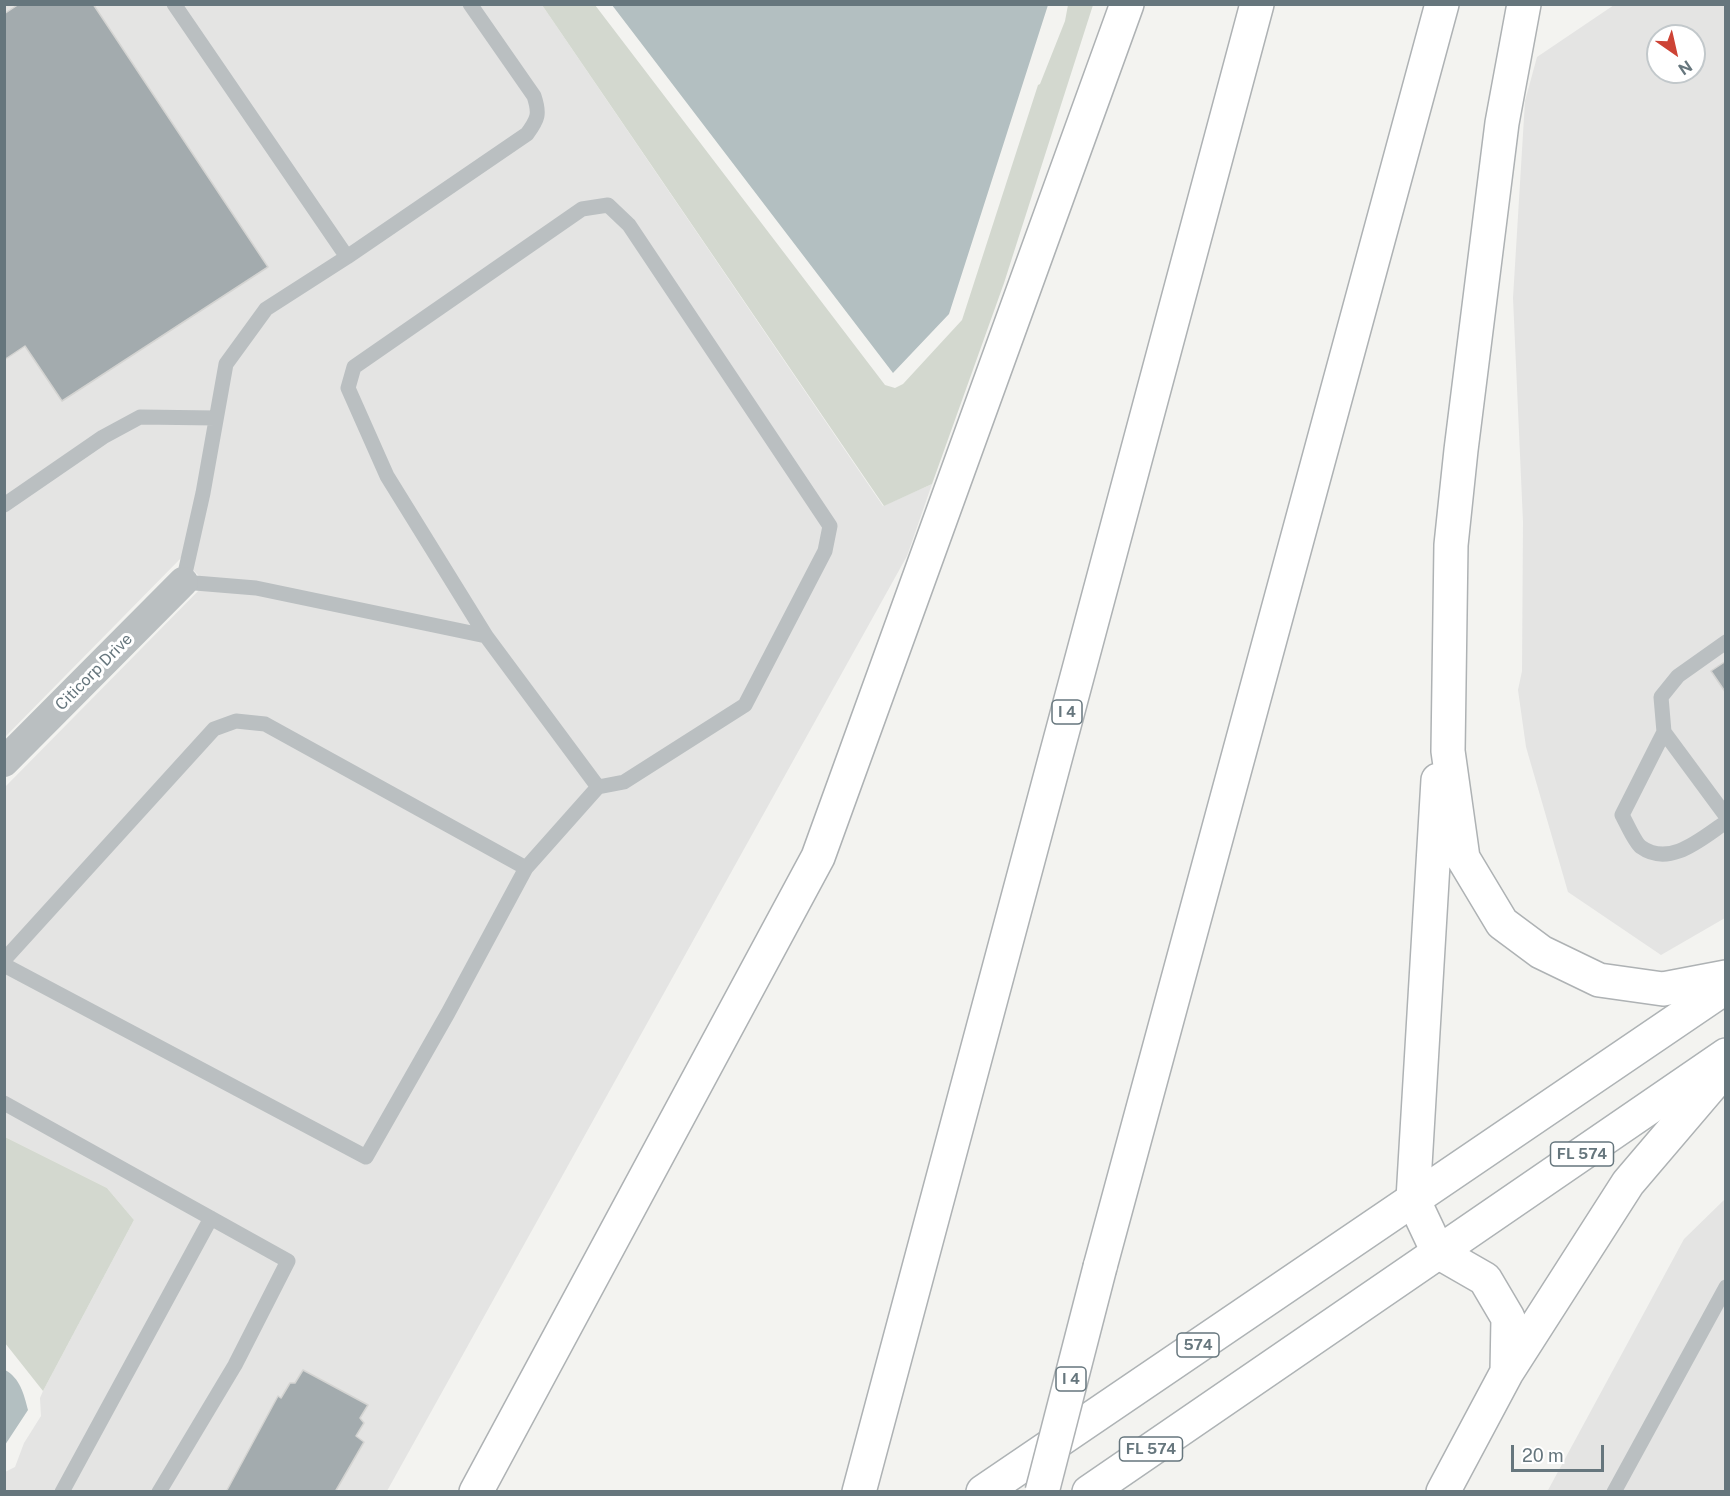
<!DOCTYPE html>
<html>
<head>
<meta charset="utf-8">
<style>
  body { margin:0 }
  #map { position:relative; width:1730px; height:1496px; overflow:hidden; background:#f3f3f0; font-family:"Public Sans",sans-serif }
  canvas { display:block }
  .frame { position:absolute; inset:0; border:6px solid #66767d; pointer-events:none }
  .north { position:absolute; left:1646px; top:24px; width:60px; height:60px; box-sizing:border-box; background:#fff; border:2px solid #c2c8cb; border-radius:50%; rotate:146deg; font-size:16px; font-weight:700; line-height:24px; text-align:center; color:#66767d }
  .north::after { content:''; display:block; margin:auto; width:21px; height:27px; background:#cd4335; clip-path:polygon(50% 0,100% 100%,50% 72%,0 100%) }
  .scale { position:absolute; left:1511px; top:1445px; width:93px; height:27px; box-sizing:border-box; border:3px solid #66767d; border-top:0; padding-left:8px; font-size:18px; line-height:21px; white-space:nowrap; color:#66767d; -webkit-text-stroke:4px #fff; paint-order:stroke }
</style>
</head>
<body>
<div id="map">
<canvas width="1730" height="1496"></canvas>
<div class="frame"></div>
<div class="north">N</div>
<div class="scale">20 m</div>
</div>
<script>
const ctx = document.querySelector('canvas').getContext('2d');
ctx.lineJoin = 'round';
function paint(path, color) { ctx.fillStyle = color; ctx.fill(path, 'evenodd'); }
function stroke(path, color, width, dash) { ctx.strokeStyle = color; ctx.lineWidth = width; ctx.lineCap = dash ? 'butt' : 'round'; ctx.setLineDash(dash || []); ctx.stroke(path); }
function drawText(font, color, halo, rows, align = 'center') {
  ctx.font = font + ' "Public Sans",sans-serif'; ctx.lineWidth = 6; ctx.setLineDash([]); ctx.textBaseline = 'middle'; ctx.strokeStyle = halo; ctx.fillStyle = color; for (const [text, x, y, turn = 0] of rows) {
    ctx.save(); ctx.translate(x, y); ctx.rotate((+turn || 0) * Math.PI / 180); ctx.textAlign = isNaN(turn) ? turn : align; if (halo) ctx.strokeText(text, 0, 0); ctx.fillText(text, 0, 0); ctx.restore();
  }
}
const built = new Path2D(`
  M5,5H542L883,506L932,484L907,556L387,1491H5V1472L15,1467L24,1443L41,1416L40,1398L43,1391L134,1220L107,1188L5,1137V787L206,583L181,558L5,737Z
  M1614,5H1725V918L1661,955L1568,892L1526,747L1518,690L1522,671L1523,522L1513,298L1525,101L1537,57ZM1658,36H1694V72H1658Z
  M1725,1199V1491L1547,1492L1684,1239Z`);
const green = new Path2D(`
  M542,5H595L885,385L895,388L903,384L962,320L1038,85L1040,84L1065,21L1068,5H1093L1004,283L932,484L884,506Z
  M5,1137L107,1188L134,1220L43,1391L5,1343Z`);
const water = new Path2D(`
  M612,5H1048L949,314L893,373Z
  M5,1370C20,1378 24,1394 28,1410L5,1445Z`);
const building = new Path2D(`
  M19,4H93L268,267L62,401L25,346L4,360V14Z
  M1726,661V693L1711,671Z
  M303,1370L368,1405L360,1418L364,1423L356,1436L364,1442L335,1492H226L278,1396L281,1398L290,1383H295Z`);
const lane = new Path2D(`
  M174,4L347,257
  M470,4L534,96C540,114 538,119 527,134L347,257L266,309L226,364L203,493L183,582L256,588L486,636L598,787L624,782L745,705L825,551L830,526L629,225L608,205L582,209L354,367L348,388L387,476L486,636
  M4,505L103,437L140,417L216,418
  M1726,642L1678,676L1661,697L1664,732L1726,816
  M1664,732L1622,815C1626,822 1635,843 1641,847C1670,868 1702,838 1726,822
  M526,868L598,787
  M4,960L214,729L236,721L265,724L526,868L448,1013L366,1157L4,965
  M4,1103L288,1261L235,1365L159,1492
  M62,1492L211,1218
  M1614,1492L1726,1287`);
const street = new Path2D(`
  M4,762L183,582`);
const primary = new Path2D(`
  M983,1492L1726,987
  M1089,1492L1726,1055`);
const highway = new Path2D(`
  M1524,4L1502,123L1461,450L1451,545L1448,751L1463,858L1502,923L1541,952L1599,980L1663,989L1726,977
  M1438,780L1413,1199L1438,1252L1485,1279L1508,1318L1507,1372
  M1100,1267L1442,4
  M476,1492L818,857L1127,4
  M859,1492L1257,4
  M1443,1492L1507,1372L1628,1183L1726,1068`);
const highwayBridge = new Path2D(`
  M1042,1492L1100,1267`);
const shields = [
  [1067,712,30],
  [1582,1154,63],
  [1198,1345,42],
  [1071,1379,30],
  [1151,1449,63]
];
const shieldNames = [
  ["I 4",1067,712],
  ["FL 574",1582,1154],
  ["574",1198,1345],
  ["I 4",1071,1379],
  ["FL 574",1151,1449]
];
const streetNames = [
  ["Citicorp Drive",94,672,-45]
];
paint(built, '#e4e4e3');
paint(green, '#d3d8cf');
paint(water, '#b3bfc1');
paint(building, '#a3abae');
stroke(building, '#d4d4d2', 1.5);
stroke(primary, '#aeb3b5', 36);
stroke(highway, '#aeb2b4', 36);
stroke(lane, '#babfc1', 15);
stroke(street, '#babfc1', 30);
stroke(primary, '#fff', 33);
stroke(highway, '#fff', 33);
stroke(highwayBridge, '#aeb2b4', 36, []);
stroke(highwayBridge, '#fff', 33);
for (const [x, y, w] of shields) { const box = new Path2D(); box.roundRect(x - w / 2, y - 12, w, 24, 4.5); ctx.fillStyle = '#fff'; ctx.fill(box); stroke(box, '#66767d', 1.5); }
drawText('bold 15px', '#66767d', null, shieldNames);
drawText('16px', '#66767d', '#fff', streetNames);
</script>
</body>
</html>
